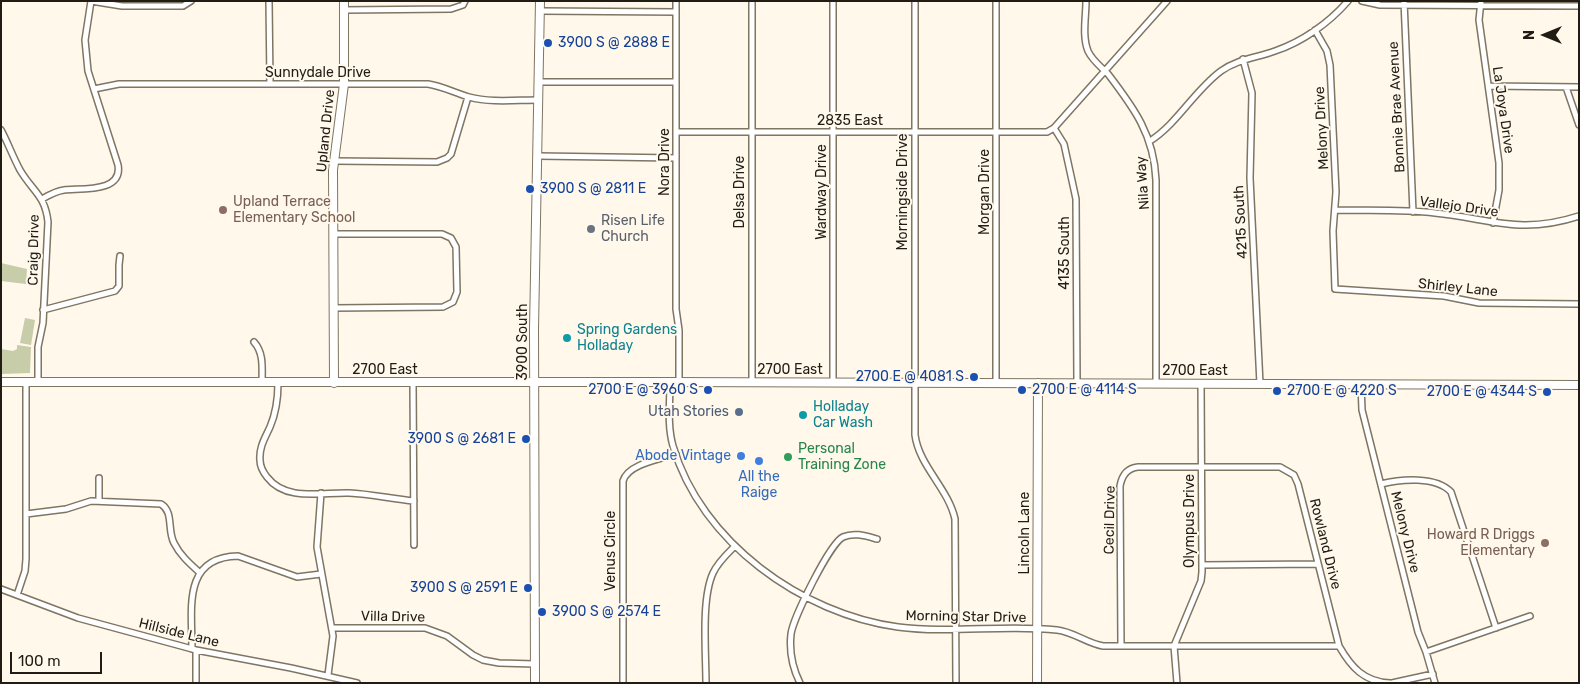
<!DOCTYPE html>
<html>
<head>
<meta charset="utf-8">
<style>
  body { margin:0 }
  #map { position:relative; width:1580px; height:684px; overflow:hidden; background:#fff8eb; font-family:Rubik,sans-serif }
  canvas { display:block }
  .frame { position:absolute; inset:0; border:2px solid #211d15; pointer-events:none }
  .north { position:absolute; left:1520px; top:10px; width:50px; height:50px; -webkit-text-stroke:4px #fff8eb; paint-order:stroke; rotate:270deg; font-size:14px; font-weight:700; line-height:20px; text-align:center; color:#211d15 }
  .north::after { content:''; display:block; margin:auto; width:18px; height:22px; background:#211d15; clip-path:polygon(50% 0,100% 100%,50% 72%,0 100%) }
  .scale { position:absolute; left:10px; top:652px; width:92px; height:22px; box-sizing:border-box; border:2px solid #211d15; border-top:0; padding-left:6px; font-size:15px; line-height:18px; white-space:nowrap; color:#211d15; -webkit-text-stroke:4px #fff8eb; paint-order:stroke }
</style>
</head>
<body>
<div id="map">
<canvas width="1580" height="684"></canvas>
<div class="frame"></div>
<div class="north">N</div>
<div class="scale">100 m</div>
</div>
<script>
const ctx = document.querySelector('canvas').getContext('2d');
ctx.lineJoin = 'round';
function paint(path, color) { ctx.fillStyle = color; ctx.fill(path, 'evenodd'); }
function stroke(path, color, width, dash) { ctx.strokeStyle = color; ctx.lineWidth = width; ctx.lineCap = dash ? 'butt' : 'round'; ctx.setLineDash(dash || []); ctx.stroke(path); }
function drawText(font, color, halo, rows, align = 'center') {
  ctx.font = font + ' Rubik,sans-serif'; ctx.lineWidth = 4; ctx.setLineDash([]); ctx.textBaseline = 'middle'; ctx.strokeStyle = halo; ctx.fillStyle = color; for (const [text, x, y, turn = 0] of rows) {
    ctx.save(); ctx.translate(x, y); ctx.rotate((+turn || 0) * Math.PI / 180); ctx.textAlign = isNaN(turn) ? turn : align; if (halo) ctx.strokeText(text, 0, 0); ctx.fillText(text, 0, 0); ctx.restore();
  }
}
const green = new Path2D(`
  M1,263L27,269L26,284L1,281Z
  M25,318L35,320L31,345L20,343Z
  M17,345L31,347L30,373L1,374V349L13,351L17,349Z`);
const street = new Path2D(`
  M269,1L270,84
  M676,1V309L679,330V382
  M752,1V382
  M915,1V435C919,466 948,488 955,519L956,683
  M1086,1C1086,17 1082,36 1088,51C1092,60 1101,67 1108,74C1134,108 1154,135 1156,180V383
  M1362,1L1380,5L1579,6
  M1404,1L1413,212
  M1481,1L1479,20L1499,163V190L1493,223
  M344,10L451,9L463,5L465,1
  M540,11L676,12
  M1315,30L1327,51L1330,65L1336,192L1333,231L1335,289L1444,296L1479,303L1579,304
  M1243,59L1252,93L1250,178L1260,384
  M540,82H676
  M1489,86L1579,87
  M1566,87L1579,125
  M94,89L119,84H428C442,86 455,93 469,97C491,103 516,100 539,100
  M1054,128L1064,144L1076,199L1077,383
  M1,130C8,143 13,157 20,170C33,192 45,195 48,222L43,323L38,347V382
  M676,132H1047L1054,128L1167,1
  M1150,141C1178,123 1194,91 1221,71C1238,59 1256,58 1275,51C1302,42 1329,23 1348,1
  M538,156L676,158
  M334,161L437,162L447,158L451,154L468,97
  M42,199C49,195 56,191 64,190C81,188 123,193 118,165L88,71L85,40L91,1L122,6H183L191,1
  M1335,210C1368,211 1402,209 1435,213C1492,219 1520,235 1579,216
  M334,234H442L451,238L456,247L457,292L453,302L443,307L334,308
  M43,310L115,291L119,286V265L120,256
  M254,342C264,353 262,368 262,383
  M413,382L414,545
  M670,382C670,403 667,425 673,446C701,542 802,614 898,627C951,634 1005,624 1057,630C1074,632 1086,643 1103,646H1339
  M278,383C278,398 276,413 270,427C265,438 259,447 260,460C260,466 263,472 267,477C286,502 322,492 349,493C371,494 392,499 414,501
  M833,383V1
  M996,383V1
  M1361,384L1362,410L1418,632L1426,652L1435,683
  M99,478V500
  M1381,484C1401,479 1436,476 1451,492L1496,628
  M321,493L317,547L333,636L328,675
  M26,514L66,509L91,501L161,504C174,512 167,530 174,543C180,555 189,563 199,572
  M1202,565L1318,564
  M1,589L78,618L196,650L291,668L357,683
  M17,595L25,571L26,559V382
  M332,628H425L447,636L473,655L483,660L499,663L535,664
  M1121,646L1120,486C1122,475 1127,468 1138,467H1280L1294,475L1298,484L1339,646C1351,667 1364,682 1390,683
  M192,649C192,609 182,557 238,556L297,577L321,574
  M1426,652L1530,616
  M196,683V650
  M623,683V481C628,464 660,459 676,454
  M706,683C706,653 701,599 713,573C718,562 727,554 735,546
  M800,683C792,667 789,652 791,634C793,618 830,543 843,537C854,532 866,536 877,539
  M1177,683L1174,646L1201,581L1202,572L1201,383
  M1392,683L1433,674`);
const secondary = new Path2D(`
  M1,382H670L1579,385
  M334,383L333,170L344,84V1
  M535,683L534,329L540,1
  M1037,683L1038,383`);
const markers = [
  [548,43,5,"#1a4fb4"],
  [530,189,5,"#1a4fb4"],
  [223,210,5,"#8d6e63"],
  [591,229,5,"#6b7280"],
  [567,338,5,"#0f9aa8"],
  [974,377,5,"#1a4fb4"],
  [708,390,5,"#1a4fb4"],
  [1022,390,5,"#1a4fb4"],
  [1277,391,5,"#1a4fb4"],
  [1547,392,5,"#1a4fb4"],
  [739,412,5,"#5c6f8a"],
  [803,415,5,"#0f9aa8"],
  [526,439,5,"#1a4fb4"],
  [741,456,5,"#3f7fe0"],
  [788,457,5,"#2e9e5b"],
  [759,461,5,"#3f7fe0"],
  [1545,543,5,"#8d6e63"],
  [528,588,5,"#1a4fb4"],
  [542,612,5,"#1a4fb4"]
];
const transitNames = [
  ["3900 S @ 2888 E",558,43],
  ["3900 S @ 2811 E",540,189],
  ["2700 E @ 4081 S",964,377,"right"],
  ["2700 E @ 3960 S",698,390,"right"],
  ["2700 E @ 4114 S",1032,390],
  ["2700 E @ 4220 S",1287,391],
  ["2700 E @ 4344 S",1537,392,"right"],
  ["3900 S @ 2681 E",516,439,"right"],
  ["3900 S @ 2591 E",518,588,"right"],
  ["3900 S @ 2574 E",552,612]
];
const streetNames = [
  ["Sunnydale Drive",318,73],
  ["Bonnie Brae Avenue",1397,107,-93],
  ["La Joya Drive",1503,110,82],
  ["2835 East",850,121],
  ["Melony Drive",1322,128,-93],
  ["Upland Drive",326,131,-84],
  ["Nora Drive",665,162,-90],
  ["Nila Way",1143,183,-94],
  ["Delsa Drive",740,192,-90],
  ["Wardway Drive",822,192,-90],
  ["Morningside Drive",903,192,-90],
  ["Morgan Drive",985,192,-90],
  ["Vallejo Drive",1459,207,8],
  ["4215 South",1241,222,-93],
  ["Craig Drive",34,250,-89],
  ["4135 South",1065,253,-90],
  ["Shirley Lane",1458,288,6],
  ["3900 South",523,342,-90],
  ["2700 East",385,370],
  ["2700 East",790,370],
  ["2700 East",1195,371],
  ["Cecil Drive",1110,520,-89],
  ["Olympus Drive",1190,521,-90],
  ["Melony Drive",1405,532,76],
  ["Lincoln Lane",1025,533,-90],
  ["Rowland Drive",1325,544,76],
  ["Venus Circle",611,551,-90],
  ["Villa Drive",393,617,1],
  ["Morning Star Drive",966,617,1],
  ["Hillside Lane",179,633,14]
];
const educationNames = [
  ["Upland Terrace",233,202],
  ["Elementary School",233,218],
  ["Howard R Driggs",1535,535,"right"],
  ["Elementary",1535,551,"right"]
];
const worshipNames = [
  ["Risen Life",601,221],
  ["Church",601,237]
];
const cultureNames = [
  ["Spring Gardens",577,330],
  ["Holladay",577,346],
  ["Holladay",813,407],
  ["Car Wash",813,423]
];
const serviceNames = [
  ["Utah Stories",729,412]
];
const leisureNames = [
  ["Personal",798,449],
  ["Training Zone",798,465]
];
const shopNames = [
  ["Abode Vintage",731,456],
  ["All the",759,477,"center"],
  ["Raige",759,493,"center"]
];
paint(green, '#c7cca9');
stroke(street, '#7f7563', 8);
stroke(secondary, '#7f7563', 10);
stroke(street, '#fff', 5);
stroke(secondary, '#fff', 8);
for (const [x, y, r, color] of markers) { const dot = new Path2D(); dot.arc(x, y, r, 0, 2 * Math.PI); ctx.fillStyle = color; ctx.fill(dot); stroke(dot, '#fff8eb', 2); }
drawText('14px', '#164399', '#fff8eb', transitNames, 'left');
drawText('14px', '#211d15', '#fff8eb', streetNames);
drawText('14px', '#785e54', '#fff8eb', educationNames, 'left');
drawText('14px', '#5b616d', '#fff8eb', worshipNames, 'left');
drawText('14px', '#0d838f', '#fff8eb', cultureNames, 'left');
drawText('14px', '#4e5e75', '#fff8eb', serviceNames, 'right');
drawText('14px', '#27864d', '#fff8eb', leisureNames, 'left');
drawText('14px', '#366cbe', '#fff8eb', shopNames, 'right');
</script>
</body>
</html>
